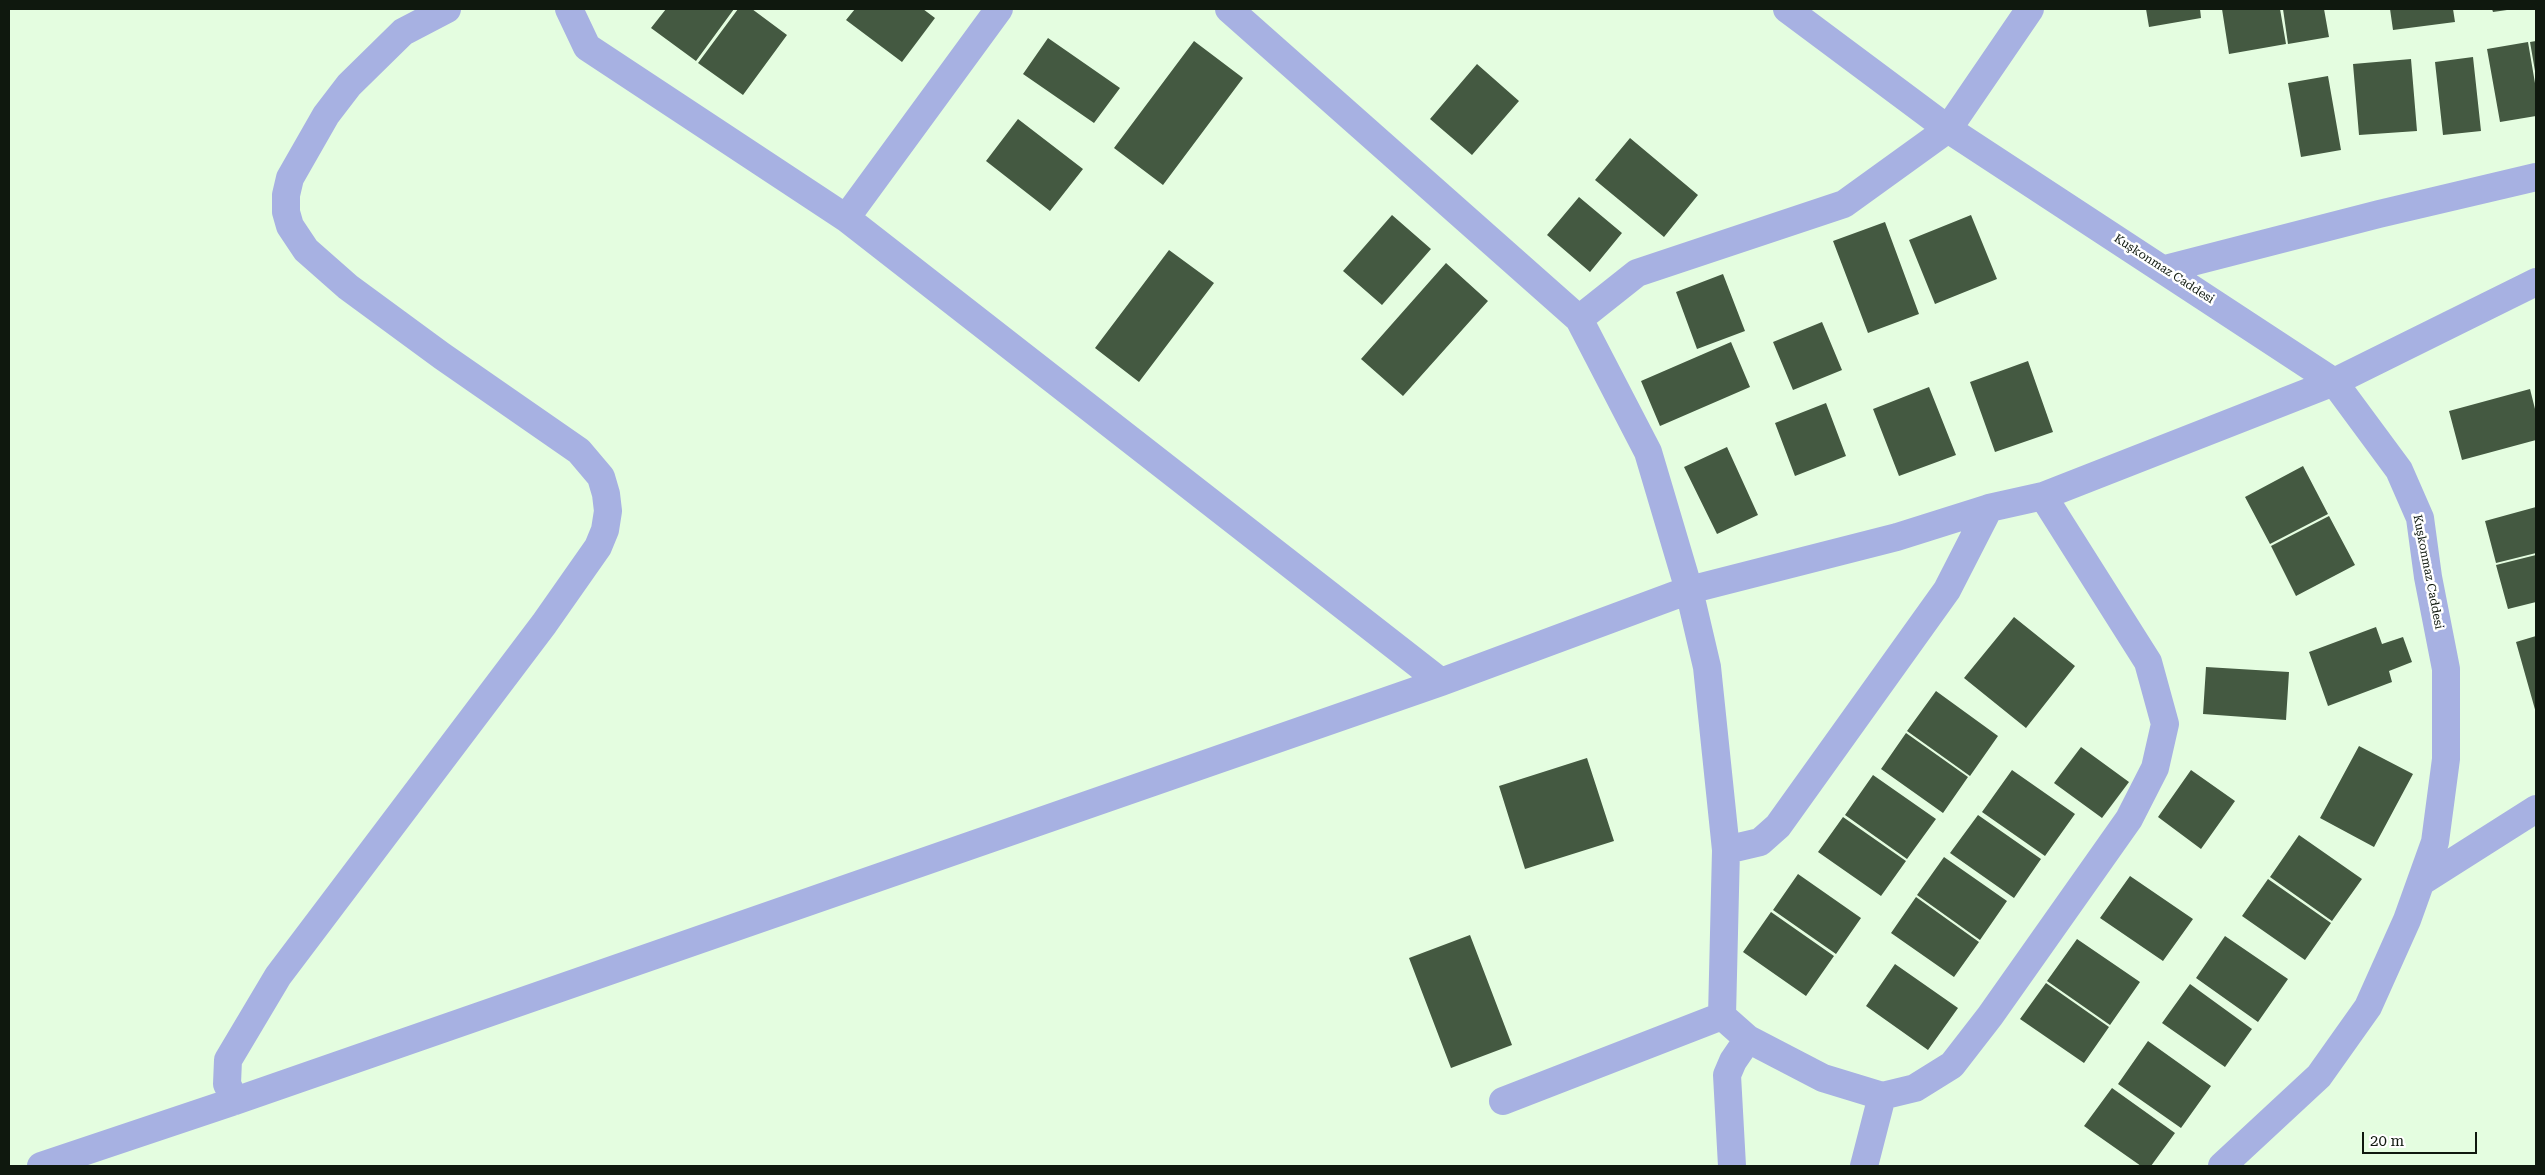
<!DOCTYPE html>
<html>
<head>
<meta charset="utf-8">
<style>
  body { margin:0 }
  #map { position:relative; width:2545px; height:1175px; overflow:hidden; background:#e4fde0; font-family:"Roboto Serif",serif }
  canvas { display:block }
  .frame { position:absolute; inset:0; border:10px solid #0f180e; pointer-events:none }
  .scale { position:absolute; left:2362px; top:1132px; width:115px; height:22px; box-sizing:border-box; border:2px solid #0f180e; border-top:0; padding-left:6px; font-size:15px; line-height:18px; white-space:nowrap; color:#0f180e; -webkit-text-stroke:4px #fff; paint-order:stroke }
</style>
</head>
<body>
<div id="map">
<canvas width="2545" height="1175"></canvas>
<div class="frame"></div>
<div class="scale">20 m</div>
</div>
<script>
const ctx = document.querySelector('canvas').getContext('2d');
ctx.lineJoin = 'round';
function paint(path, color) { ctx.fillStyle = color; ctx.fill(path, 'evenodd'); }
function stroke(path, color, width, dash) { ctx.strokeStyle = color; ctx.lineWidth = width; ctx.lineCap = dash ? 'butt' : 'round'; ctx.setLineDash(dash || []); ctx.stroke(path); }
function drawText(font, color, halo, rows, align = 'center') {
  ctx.font = font + ' "Roboto Serif",serif'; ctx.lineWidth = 5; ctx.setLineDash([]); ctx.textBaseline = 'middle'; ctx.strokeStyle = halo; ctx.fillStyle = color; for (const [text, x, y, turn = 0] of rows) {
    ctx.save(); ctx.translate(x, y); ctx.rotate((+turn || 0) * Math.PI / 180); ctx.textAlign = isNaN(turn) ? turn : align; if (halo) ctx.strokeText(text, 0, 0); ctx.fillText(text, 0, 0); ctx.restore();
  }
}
const building = new Path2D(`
  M666,9H734L696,61L651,28Z
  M738,9H752L787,35L743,95L698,63Z
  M855,9H923L935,18L902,62L846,20Z
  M2146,9H2200L2201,18L2149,27Z
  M2222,9H2280L2286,44L2229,54Z
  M2283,9H2324L2329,37L2288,44Z
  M2390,9H2453L2455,22L2393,30Z
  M2492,9H2507V10L2493,12Z
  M1048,38L1120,88L1094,123L1023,74Z
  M1194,41L1243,78L1163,185L1114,148Z
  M2536,41V70L2535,71L2530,42Z
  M2528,42L2536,89V116L2500,122L2487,49Z
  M2473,57L2481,131L2443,135L2435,62Z
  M2411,59L2417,131L2359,135L2353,64Z
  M1477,64L1519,101L1472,155L1430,119Z
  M2328,76L2341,150L2301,157L2288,83Z
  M1018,119L1083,169L1050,211L986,161Z
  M1630,138L1698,195L1664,237L1595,180Z
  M1579,197L1622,233L1590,272L1547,235Z
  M1392,215L1431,249L1382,305L1343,271Z
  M1971,215L1997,279L1935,304L1909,240Z
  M1885,222L1919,314L1868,333L1833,241Z
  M1169,250L1214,283L1139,382L1095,348Z
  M1446,263L1488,301L1403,396L1361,359Z
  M1723,274L1745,331L1697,349L1676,292Z
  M1822,322L1842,370L1793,390L1773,342Z
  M1731,342L1750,387L1660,426L1641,381Z
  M2028,361L2053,432L1995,452L1970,382Z
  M1929,387L1956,455L1899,476L1873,409Z
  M2530,389L2536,413V440L2462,460L2449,411Z
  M1826,403L1846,456L1795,476L1775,423Z
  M1727,447L1758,515L1717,534L1684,467Z
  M2303,466L2328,514L2270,544L2245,497Z
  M2536,507V553L2496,563L2485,521Z
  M2329,516L2355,565L2296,596L2271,546Z
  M2536,555V602L2508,609L2496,565Z
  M2014,617L2075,666L2026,728L1964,678Z
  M2376,627L2382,644L2403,637L2412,662L2389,671L2392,682L2328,706L2309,652Z
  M2536,636V713L2516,642Z
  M2206,667L2289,672L2286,720L2203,714Z
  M1936,691L1998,736L1970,776L1907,731Z
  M1906,733L1968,777L1943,813L1881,769Z
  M2359,746L2413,774L2374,847L2320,818Z
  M2081,747L2129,782L2102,818L2054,783Z
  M1587,758L1614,841L1525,869L1499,786Z
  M2012,770L2075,814L2045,856L1982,812Z
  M2191,770L2235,801L2201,849L2158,817Z
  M1873,775L1936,819L1907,859L1845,815Z
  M1978,815L2041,859L2014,898L1950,853Z
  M1843,817L1906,861L1881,896L1818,852Z
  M2299,835L2362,879L2332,921L2270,877Z
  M1944,857L2007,901L1980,940L1917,895Z
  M1798,874L1861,918L1836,954L1773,910Z
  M2130,876L2193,919L2163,961L2100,918Z
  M2268,879L2331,923L2305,960L2242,916Z
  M1916,897L1979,942L1954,977L1891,933Z
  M1771,912L1834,956L1806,996L1743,952Z
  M1470,935L1512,1045L1451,1068L1409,958Z
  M2225,936L2288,979L2258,1022L2196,978Z
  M2077,939L2140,982L2110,1025L2047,981Z
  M1895,964L1958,1008L1928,1050L1866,1006Z
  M2046,983L2109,1027L2084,1063L2020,1019Z
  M2190,984L2252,1029L2225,1067L2162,1023Z
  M2148,1041L2211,1086L2181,1128L2118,1084Z
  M2112,1088L2175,1133L2151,1166H2141L2084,1126Z`);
const minor = new Path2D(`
  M569,9L587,47L846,218L1441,682
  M1229,9L1579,319L1648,452L1689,590L1707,667L1726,850L1722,1016L1748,1039L1823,1078L1882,1096L1915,1088L1952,1065L1990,1016L2129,819L2155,768L2165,724L2148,662L2043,496
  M1787,9L1948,129L2334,382L2399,470L2420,518L2428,577L2446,669V759L2435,842L2407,920L2368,1007L2319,1076L2222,1166
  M846,218L999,9
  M2165,269L2379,214L2536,177
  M1579,319L1637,273L1844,204L1948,129L2030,9
  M1726,850L1760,842L1778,826L1947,590L1989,508L2043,496L2334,382L2536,282
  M2421,882L2536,809
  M235,1101L227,1084L228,1060L278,976L544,624L598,547L605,530L608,511L606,494L601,477L579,451L442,356L348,287L306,250L290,226L286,212V195L290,178L326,115L349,85L403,32L447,9
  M1503,1101L1722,1016
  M41,1166L235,1101L1441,682L1689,590L1897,537L1989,508
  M1732,1166L1727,1075L1733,1061L1748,1039
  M1864,1166L1882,1096`);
const streetNames = [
  ["Kuşkonmaz Caddesi",2164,269,33],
  ["Kuşkonmaz Caddesi",2428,572,79]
];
paint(building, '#445941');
stroke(minor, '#a7b1e2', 28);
drawText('12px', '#0f180e', '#fff', streetNames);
</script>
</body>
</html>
